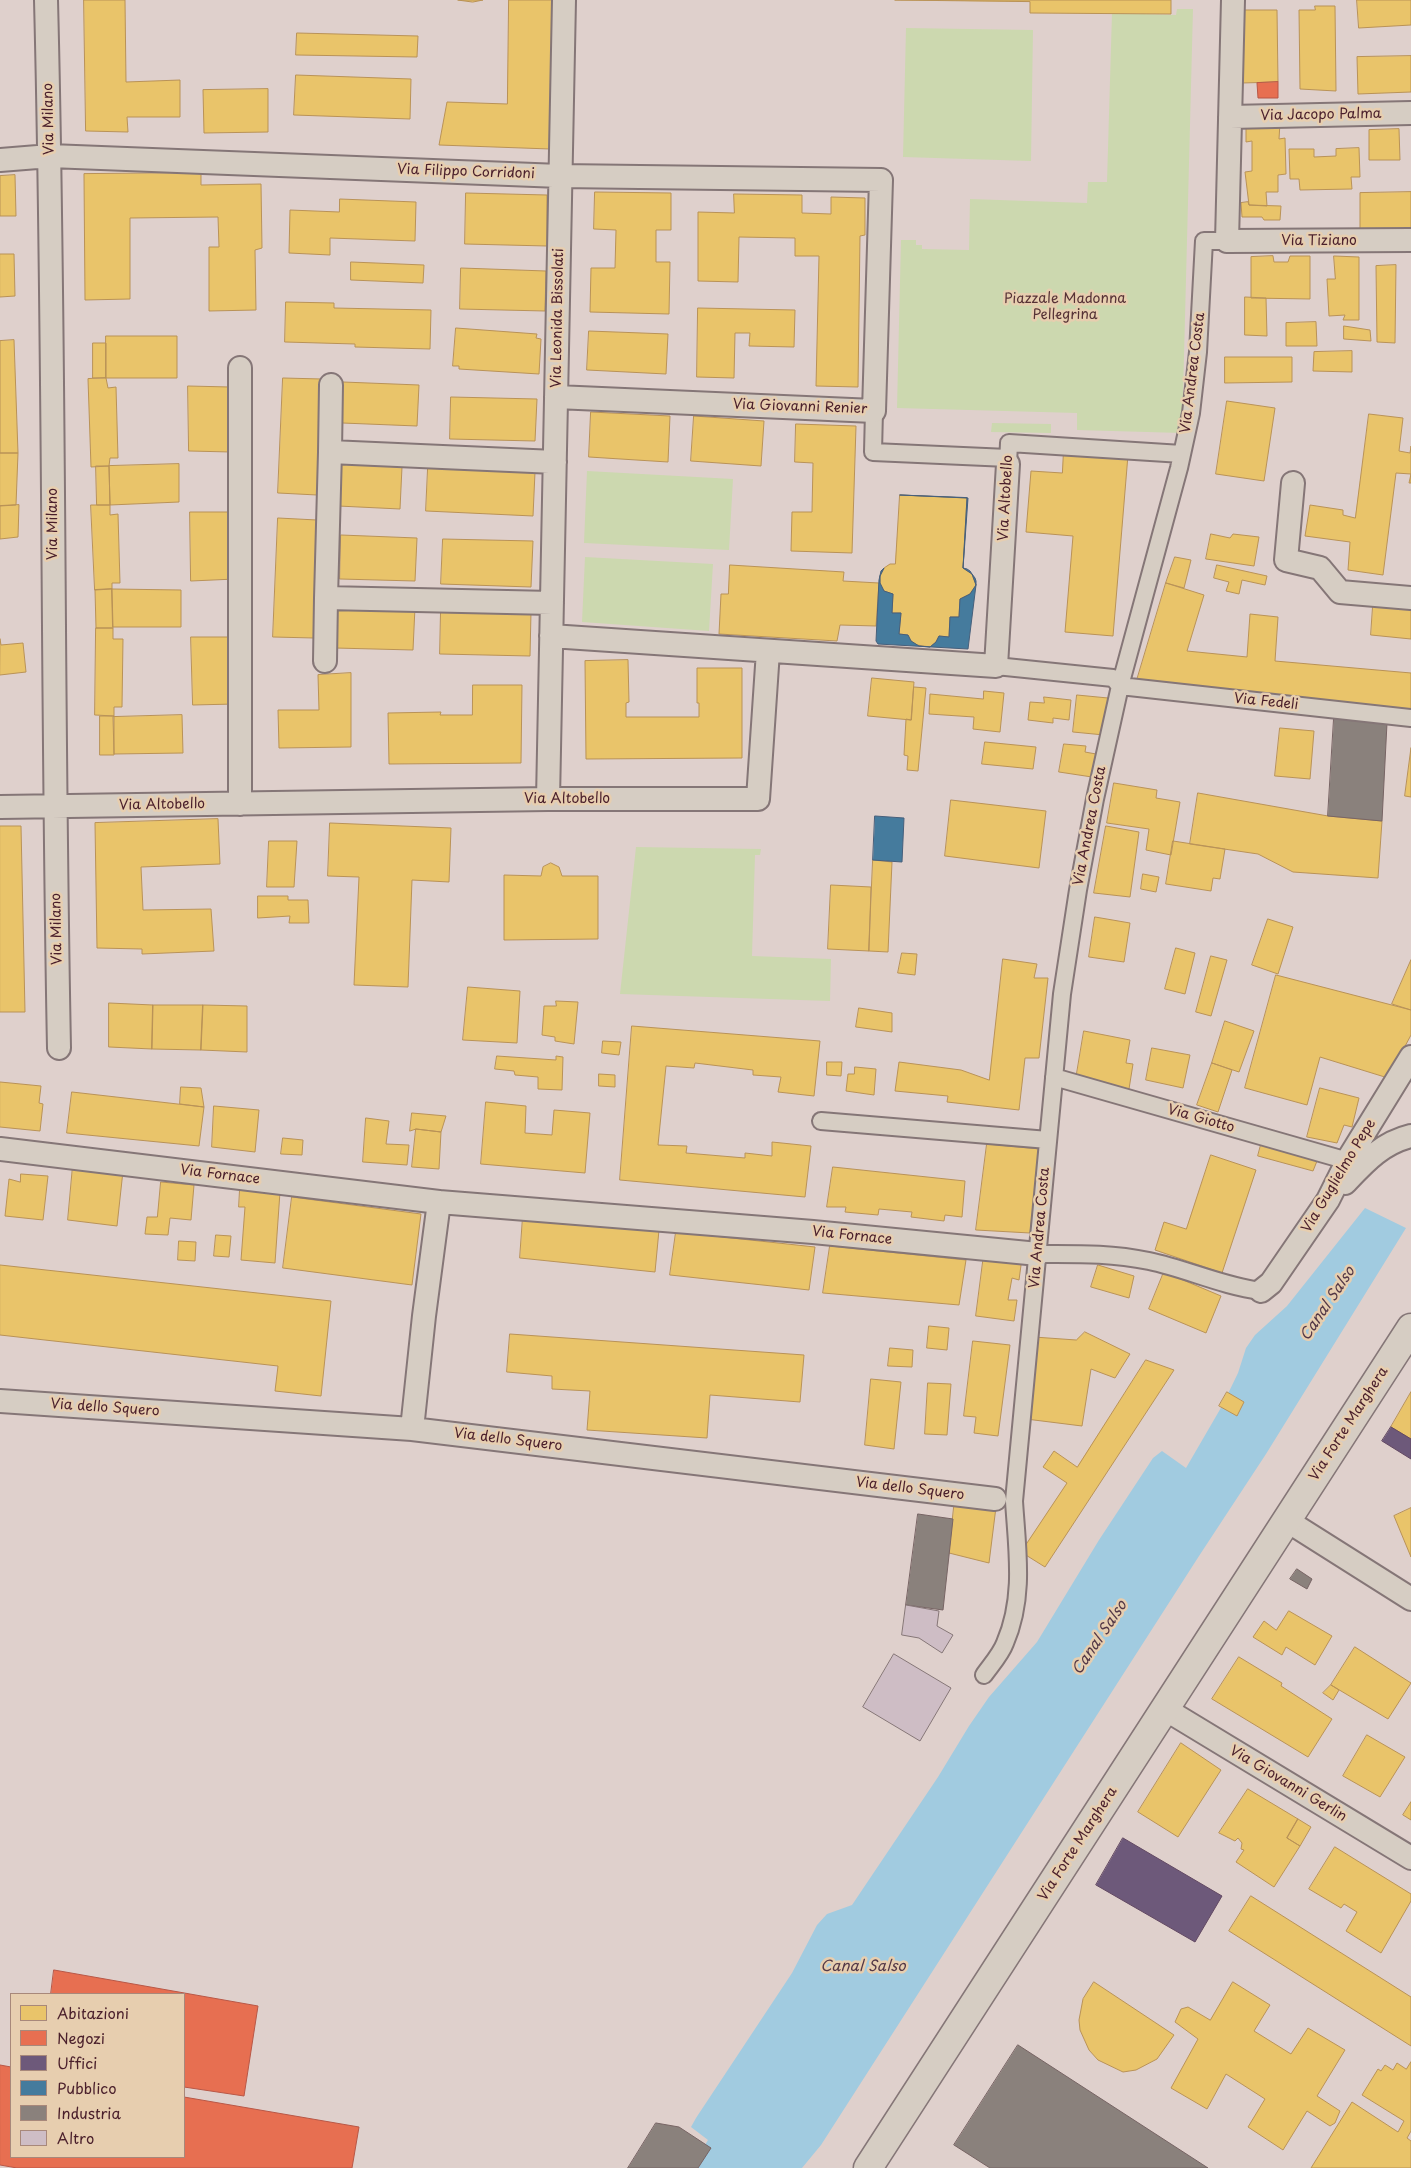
<!DOCTYPE html>
<html>
<head>
<meta charset="utf-8">
<style>
  body { margin:0 }
  #map { position:relative; width:1411px; height:2168px; overflow:hidden; background:#dfd0cc; font-family:"Playpen Sans",sans-serif }
  canvas { display:block }
  .legend { position:absolute; left:10px; top:1993px; width:175px; height:165px; box-sizing:border-box; background:#e7ceaf; border:1px solid #a8887a; margin:0; padding:6px 9px; list-style:none; font-size:15px; color:#4a1f2b }
  .legend li { display:flex; align-items:center; gap:10px; height:25px }
  .legend b { width:25px; border:1px solid #a8887a }
</style>
</head>
<body>
<div id="map">
<canvas width="1411" height="2168"></canvas>
<ul class="legend">
<li><b style="height:14px;background:#e9c46a"></b>Abitazioni</li>
<li><b style="height:14px;background:#e76f51"></b>Negozi</li>
<li><b style="height:14px;background:#6d597a"></b>Uffici</li>
<li><b style="height:14px;background:#457b9d"></b>Pubblico</li>
<li><b style="height:14px;background:#8a817c"></b>Industria</li>
<li><b style="height:14px;background:#cebdc5"></b>Altro</li>
</ul>
</div>
<script>
const ctx = document.querySelector('canvas').getContext('2d');
ctx.lineJoin = 'round';
function paint(path, color) { ctx.fillStyle = color; ctx.fill(path, 'evenodd'); }
function stroke(path, color, width, dash) { ctx.strokeStyle = color; ctx.lineWidth = width; ctx.lineCap = dash ? 'butt' : 'round'; ctx.setLineDash(dash || []); ctx.stroke(path); }
function drawText(font, color, halo, rows, align = 'center') {
  ctx.font = font + ' "Playpen Sans",sans-serif'; ctx.lineWidth = 5; ctx.setLineDash([]); ctx.textBaseline = 'middle'; ctx.strokeStyle = halo; ctx.fillStyle = color; for (const [text, x, y, turn = 0] of rows) {
    ctx.save(); ctx.translate(x, y); ctx.rotate((+turn || 0) * Math.PI / 180); ctx.textAlign = isNaN(turn) ? turn : align; if (halo) ctx.strokeText(text, 0, 0); ctx.fillText(text, 0, 0); ctx.restore();
  }
}
const green = new Path2D(`
  M1177,9H1193L1182,433L1077,430V413L897,408L901,240H916V245H922V249L969,250L970,199L1087,203L1088,182H1107L1112,13L1176,15Z
  M906,28L1033,30L1031,161L903,157Z
  M992,423L1051,424V433L991,432Z
  M587,471L733,479L729,550L584,543Z
  M585,557L713,564L709,631L582,622Z
  M636,847L761,849L760,855H755L752,956L831,959L830,1001L620,994Z`);
const water = new Path2D(`
  M1365,1208L1406,1228L1266,1454L1199,1556L821,2145L802,2168H691L708,2140L691,2127L696,2118L792,1973L817,1925L827,1914L852,1905L938,1777L969,1726L989,1697L1037,1642L1099,1540L1153,1458L1162,1451L1186,1468L1222,1406L1238,1373L1246,1348L1255,1335L1287,1306Z`);
const homes = new Path2D(`
  M84,0H125L126,82L180,80V117H127L128,132L86,131Z
  M458,0H483L473,2Z
  M509,0H555L550,149L439,145L447,102L507,104Z
  M895,0H1171V14L1030,13V2Z
  M1357,0H1411V25L1359,28Z
  M1315,6H1335L1336,91L1300,89L1299,10H1315Z
  M1242,10H1277L1278,82L1242,83Z
  M297,33L418,36L417,57L296,55Z
  M1411,56V92L1358,94L1357,57Z
  M296,75L411,79L410,119L294,115Z
  M268,89V132L204,133L203,90Z
  M1280,123L1279,139L1285,138L1286,174L1278,175V192H1266L1267,206L1249,205L1245,172L1252,171V141L1246,142V125Z
  M1399,129L1400,160H1369V130Z
  M1359,148L1360,177H1351L1352,189L1300,190L1299,179H1290L1289,149H1314V157L1336,156V149Z
  M201,173V185L261,184L262,248L255,250L256,310L209,311V247H219L218,217L130,218V299L85,300L84,174Z
  M15,175L16,216H0V176Z
  M595,192L671,193V230H656V262H670L669,314L590,312L591,268H615L616,230L594,229Z
  M1411,192V232L1360,233V193Z
  M466,193L547,195V246L465,244Z
  M734,194L802,195V213L831,214V197L865,198V235L860,236L858,387L816,386L819,256H795V238L739,237L738,282L698,281V212L734,213Z
  M340,199L416,202L415,241L330,238V255L289,253L290,210L339,212Z
  M1248,202L1249,205L1281,206L1280,220H1264L1262,217H1242L1241,203Z
  M0,254H14L15,296L0,297Z
  M1273,256L1274,262H1288L1290,256H1310V299L1251,298V257Z
  M1334,256L1359,257V320H1343L1345,315L1329,316L1327,279H1335Z
  M351,262L424,265L423,283L351,280Z
  M1396,265L1395,343L1377,342L1376,266Z
  M461,268L546,271L545,311L460,309Z
  M1245,297L1266,298L1267,336L1245,335Z
  M286,302L334,303V308L431,310L430,349L355,347V344L285,342Z
  M698,308L795,310L794,347L749,346L750,333H735L734,378L697,377Z
  M1316,322L1317,346H1286V323Z
  M1344,326L1370,330L1371,341L1344,339Z
  M456,328L537,334L536,338L541,339L539,374L459,369V366H453Z
  M589,331L668,334L666,374L587,370Z
  M106,336H177V378H106Z
  M14,340L18,453H0V341Z
  M93,343H106V378H93Z
  M1352,351V372L1313,371L1314,352Z
  M1225,357H1292V382L1225,383Z
  M106,378L108,388L116,387L118,458H110L109,466L91,467L88,379Z
  M283,378L322,379L317,495L278,493Z
  M343,382L419,385L417,426L342,423Z
  M188,386L230,387L231,452L189,451Z
  M451,397L537,399L535,441L450,439Z
  M1227,401L1275,408L1264,481L1216,474Z
  M591,412L670,416L668,462L589,457Z
  M1369,414L1403,418L1399,451L1410,453L1411,446V483H1409L1411,474L1396,473L1383,575L1348,570L1350,542L1305,536L1310,505L1343,510V515L1355,518Z
  M694,416L764,421L761,466L691,461Z
  M796,424L856,426L852,553L791,551L792,512H812L813,463L795,462Z
  M1064,449L1128,455L1113,636L1065,632L1073,536L1026,532L1031,471L1062,473Z
  M0,453H18L16,505L0,506Z
  M179,464V502L110,505L109,466Z
  M340,464L402,467L400,509L338,506Z
  M96,466H109L110,505H97Z
  M428,468L535,472L533,516L426,511Z
  M900,495L967,498L963,568L972,574L976,585L970,594L960,599L959,617H950L949,637L939,636L936,642L930,647L917,645L911,641L908,635L899,634L901,613H892L893,594L884,591L880,583V576L884,568L890,564H895Z
  M19,505L18,537L0,539V506Z
  M91,505H110V515L118,514L120,583H112V589L95,590Z
  M190,512H233L235,579L191,581Z
  M278,518L317,520L314,638L273,637Z
  M1211,534L1230,538L1233,534L1259,537L1254,566L1206,559Z
  M341,535L417,538L415,581L340,579Z
  M443,539L533,541L531,587L441,584Z
  M1175,557L1191,560L1184,588L1166,583Z
  M730,565L844,572L843,581L879,583L876,626L840,625L837,641L719,634L721,594H728Z
  M1217,565L1267,576L1265,585L1242,580L1239,594L1226,591L1229,582L1214,578Z
  M1166,583L1204,595L1187,651L1247,657L1250,614L1278,617L1275,661L1411,673V711L1137,680Z
  M112,589L181,590V627H113Z
  M112,589L113,628H96L95,590Z
  M337,606L415,607L413,650L335,648Z
  M1373,606L1411,609V639L1371,635Z
  M441,609L531,612L530,656L440,654Z
  M96,628H113V639H123L122,707H114V716L95,715Z
  M191,637H232L235,704L193,705Z
  M0,639L1,645L23,643L26,672L0,675Z
  M628,660L629,702L626,703V717H699V703H697V668H742V758L586,759L585,661Z
  M351,673V747L279,748L278,710H319L318,675Z
  M872,678L914,682L911,720L868,716Z
  M473,685H522L521,763L389,764L388,713L441,712L440,715H472Z
  M914,687L926,688L918,771L907,770L908,756L904,755L906,719L911,720Z
  M984,691L1004,693L1000,732L973,729L974,717L929,714L930,694L983,699Z
  M1077,695L1108,698L1104,735L1073,732Z
  M1044,697L1071,700L1069,720L1053,718V723L1028,720L1030,702L1044,703Z
  M182,715L183,753L114,754L113,717Z
  M100,716H114V755H100Z
  M1280,728L1314,731L1310,779L1275,776Z
  M985,742L1036,747L1033,769L982,764Z
  M1064,744L1086,746L1085,752L1096,754L1092,777L1059,772Z
  M1411,748V797L1405,796Z
  M1114,783L1157,790L1156,798L1180,802L1171,855L1146,850L1149,829L1107,823Z
  M1198,793L1328,816L1382,821L1378,878L1293,872L1258,854L1190,844Z
  M951,800L1046,811L1039,868L945,856Z
  M218,819L220,864L141,867L143,910L211,909L214,951L142,954V949L97,948L95,823Z
  M330,823L451,828L449,882L412,880L408,987L354,985L359,877L328,876Z
  M0,826H21L25,1012H0Z
  M1106,826L1139,832L1130,897L1094,893Z
  M269,841H297L294,887H267Z
  M1173,841L1225,849L1220,879L1213,878L1211,891L1166,884Z
  M873,860L892,862L888,952L869,951Z
  M551,863L559,867L562,876H598V939L504,940V875L541,876L543,867Z
  M1143,874L1159,877L1156,892L1141,889Z
  M831,885L871,887L869,951L828,949Z
  M258,896H288V900H308L309,923H289L290,916L258,918Z
  M1095,917L1130,923L1124,962L1089,957Z
  M1268,919L1293,927L1278,974L1252,965Z
  M1176,948L1195,953L1185,994L1165,989Z
  M902,953L917,954L915,975L898,973Z
  M1211,956L1227,960L1211,1016L1196,1012Z
  M1003,959L1037,964L1034,978H1048L1039,1058H1025L1019,1110L947,1102L948,1096L895,1091L899,1062L961,1070L989,1080Z
  M1411,960V1010L1392,1004Z
  M1276,975L1411,1010V1035L1388,1078L1320,1057L1307,1105L1245,1088Z
  M468,987L520,991L517,1043L463,1040Z
  M556,1001L578,1002L574,1044L555,1041V1037L542,1035L544,1006H556Z
  M109,1003L153,1005L152,1049L109,1047Z
  M153,1005H203L201,1050L152,1049Z
  M203,1005L247,1006V1052L201,1050Z
  M859,1008L892,1013V1032L856,1027Z
  M1225,1021L1254,1031L1239,1072L1212,1063Z
  M632,1026L820,1041L814,1096L778,1092L781,1077L753,1075V1070L695,1063L694,1068L666,1066L658,1145L687,1146L686,1153L745,1158V1153L772,1156V1142L811,1146L805,1197L620,1180Z
  M1084,1031L1130,1040L1126,1063L1133,1064L1129,1089L1076,1079Z
  M603,1041L621,1042L619,1055L602,1053Z
  M1152,1048L1190,1055L1183,1088L1146,1080Z
  M497,1056L556,1060V1056L563,1057L562,1090L538,1089V1077L515,1075L514,1071L495,1069Z
  M827,1062H842L841,1076L827,1075Z
  M1212,1063L1232,1070L1218,1112L1197,1105Z
  M855,1067L876,1069L874,1095L846,1091L848,1074H854Z
  M599,1074L615,1075V1087L599,1086Z
  M0,1082L41,1086L39,1103L43,1104L40,1131L0,1127Z
  M181,1087L201,1088L204,1107L180,1104Z
  M1320,1088L1359,1098L1352,1127L1344,1125L1337,1143L1307,1137Z
  M72,1092L204,1107L199,1146L67,1133Z
  M486,1102L526,1106L525,1133L552,1135L554,1110L590,1113L585,1173L481,1164Z
  M214,1106L259,1110L255,1152L212,1147Z
  M412,1113L446,1116L441,1132L416,1129L410,1131Z
  M366,1118L389,1121L386,1144L409,1145L407,1165L363,1162Z
  M416,1129L441,1132L439,1169L412,1167Z
  M283,1138L303,1140L302,1155L281,1154Z
  M1262,1141L1319,1156L1313,1171L1258,1156Z
  M987,1144L1040,1149L1030,1233L976,1230Z
  M1211,1155L1256,1170L1222,1273L1155,1250L1164,1222L1186,1229Z
  M73,1165L123,1171L117,1226L68,1220Z
  M833,1167L965,1181L962,1217L945,1215L944,1221L911,1217L912,1212L879,1209L878,1215L845,1212L846,1207H827Z
  M21,1174L48,1176L43,1220L5,1216L9,1179L20,1182Z
  M161,1182L194,1185L191,1220L170,1218L168,1235L145,1234L147,1217H157Z
  M240,1189L280,1192L275,1263L241,1260L245,1207H239Z
  M292,1197L421,1214L412,1285L283,1268Z
  M523,1216L659,1230L655,1272L520,1258Z
  M676,1232L815,1247L809,1290L670,1275Z
  M216,1235L231,1236L229,1257L214,1256Z
  M179,1241L196,1242L195,1261L178,1260Z
  M830,1246L966,1260L959,1305L823,1293Z
  M984,1254L1022,1258L1019,1280L1012,1278L1008,1300H1017L1014,1321L976,1316Z
  M0,1265L331,1301L321,1396L275,1391L278,1366L0,1335Z
  M1098,1265L1134,1276L1129,1298L1091,1287Z
  M1164,1272L1221,1296L1206,1333L1149,1309Z
  M929,1326L949,1328L947,1350L927,1348Z
  M1085,1332L1130,1354L1115,1378L1091,1369L1082,1426L1026,1419L1034,1337L1076,1340Z
  M510,1334L804,1355L800,1402L710,1395L707,1438L587,1430L590,1391L552,1389V1376L507,1372Z
  M973,1341L1010,1345L998,1436L974,1433L976,1417L964,1416Z
  M890,1348L913,1350L912,1367L888,1366Z
  M1146,1360L1174,1370L1045,1567L1021,1552L1067,1483L1043,1467L1054,1451L1077,1467Z
  M871,1379L901,1382L894,1449L865,1445Z
  M928,1383L951,1384L947,1435L925,1434Z
  M1227,1392L1244,1402L1237,1416L1219,1406Z
  M1411,1392V1439L1391,1427Z
  M955,1498L996,1507L989,1563L949,1553Z
  M1411,1508V1557L1394,1516Z
  M1289,1611L1332,1636L1315,1665L1286,1647L1282,1655L1253,1637L1264,1621L1276,1630Z
  M1355,1647L1411,1683L1388,1719L1331,1685Z
  M1239,1657L1282,1683L1281,1686L1332,1719L1308,1757L1212,1699Z
  M1331,1685L1339,1690L1333,1700L1323,1693Z
  M1367,1735L1405,1757L1380,1797L1343,1776Z
  M1181,1743L1221,1770L1178,1837L1138,1812Z
  M1248,1789L1298,1819L1287,1838L1300,1846L1274,1887L1236,1862L1244,1850L1241,1849L1242,1843L1238,1838L1235,1841L1219,1833Z
  M1411,1802V1820L1403,1815Z
  M1298,1819L1311,1827L1300,1846L1287,1838Z
  M1335,1847L1411,1894V1901L1381,1953L1346,1931L1357,1912L1344,1904L1341,1908L1309,1889Z
  M1251,1896L1411,1997V2046L1229,1931Z
  M1094,1982L1174,2035L1157,2059L1136,2070L1123,2072L1098,2060L1089,2050L1080,2030L1079,2020L1083,1999Z
  M1233,1982L1270,2005L1254,2031L1291,2054L1308,2028L1345,2050L1317,2096L1340,2111L1335,2123L1330,2126L1307,2111L1283,2150L1248,2127L1265,2099L1226,2074L1207,2109L1171,2088L1198,2039L1175,2022L1181,2009L1188,2007L1210,2020Z
  M1411,2062V2131L1407,2138L1411,2141V2168H1311L1352,2102L1398,2132L1404,2121L1362,2095L1378,2069L1381,2071L1385,2065L1393,2070L1397,2063L1406,2069Z`);
const shops = new Path2D(`
  M1278,82V98H1258L1257,83Z
  M54,1970L258,2006L244,2096L184,2087V1994H51Z
  M0,2065L11,2067V2157H184V2097L359,2127L352,2168H17L0,2165Z`);
const offices = new Path2D(`
  M1391,1427L1411,1439V1459L1382,1441Z
  M1123,1838L1222,1896L1195,1942L1096,1885Z`);
const public = new Path2D(`
  M900,495L968,498L963,568L967,569L970,571L972,574L975,578L976,581V585L968,649L878,644L876,641L879,580L881,571L884,568L880,576V583L884,591L893,594L892,613H901L899,634L908,635L911,641L919,646L930,647L936,642L939,636L949,637L950,617H959L960,599L970,594L976,585L972,574L963,568L967,498Z
  M875,816L904,818L902,862L873,860Z`);
const industry = new Path2D(`
  M1334,718L1387,723L1382,821L1328,816Z
  M918,1514L953,1519L943,1610L906,1605Z
  M1297,1569L1312,1579L1307,1589L1290,1579Z
  M1018,2045L1208,2168H990L954,2145Z
  M656,2123L679,2127L711,2148L698,2168H628Z`);
const building = new Path2D(`
  M906,1605L939,1611L937,1626L953,1635L942,1653L919,1638L902,1635Z
  M894,1654L951,1688L920,1741L863,1707Z`);
const pedestrian = new Path2D(`
  M874,411L873,452L1008,458
  M1008,464L1009,443L1182,454
  M996,666L1113,678L1120,686L1411,718
  M1054,1077L1348,1161
  M821,1121L1048,1140
  M1038,1254C1078,1254 1110,1253 1149,1261C1187,1269 1222,1286 1261,1291
  M984,1675C991,1665 1001,1654 1005,1643C1025,1597 1017,1549 1014,1501L1062,994L1078,890L1095,799L1120,686L1179,468L1191,413L1198,352L1204,241H1227`);
const minor = new Path2D(`
  M46,0C55,349 52,698 59,1048
  M1233,0L1227,241L1411,240
  M1230,117L1411,113
  M0,160L50,156L560,176L881,180L874,411L556,397
  M240,368V804
  M330,452L331,385
  M1293,483L1286,560L1320,568L1340,592L1411,598
  M552,603L326,598L330,452L555,462
  M551,636L996,666L1008,464
  M325,661L326,598
  M548,799L564,0
  M0,807L548,799H758L768,651
  M0,1149L439,1202L813,1232L1038,1254
  M1345,1183C1365,1162 1382,1143 1411,1136
  M1261,1291L1271,1283L1328,1200L1350,1156L1411,1057
  M0,1401L412,1429L995,1499
  M412,1429L424,1316L439,1202
  M1286,1520L1411,1599
  M1165,1709L1411,1858`);
const tertiary = new Path2D(`
  M868,2168L1411,1328`);
const streetNames = [
  ["Via Jacopo Palma",1321,115,-1],
  ["Via Milano",49,119,-91],
  ["Via Filippo Corridoni",466,172,2],
  ["Via Tiziano",1319,241],
  ["Via Leonida Bissolati",558,318,-89],
  ["Via Andrea Costa",1193,373,-83],
  ["Via Giovanni Renier",800,407,2],
  ["Via Altobello",1006,498,-87],
  ["Via Milano",53,524,-90],
  ["Via Fedeli",1266,702,6],
  ["Via Altobello",567,799],
  ["Via Altobello",162,805,-1],
  ["Via Andrea Costa",1090,826,-79],
  ["Via Milano",57,929,-91],
  ["Via Giotto",1201,1119,16],
  ["Via Fornace",220,1175,7],
  ["Via Guglielmo Pepe",1339,1176,-59],
  ["Via Andrea Costa",1040,1228,-85],
  ["Via Fornace",852,1236,6],
  ["Via dello Squero",105,1408,4],
  ["Via Forte Marghera",1349,1424,-57],
  ["Via dello Squero",508,1440,7],
  ["Via dello Squero",910,1489,7],
  ["Via Giovanni Gerlin",1288,1784,31],
  ["Via Forte Marghera",1078,1844,-57]
];
const parkNames = [
  ["Piazzale Madonna",1065,299],
  ["Pellegrina",1065,315]
];
const waterNames = [
  ["Canal Salso",1328,1304,-56],
  ["Canal Salso",1100,1638,-56],
  ["Canal Salso",863,1967]
];
paint(green, '#ccd8af');
paint(water, '#a1cbe0');
paint(homes, '#e9c46a');
stroke(homes, '#b99257', 1);
paint(shops, '#e76f51');
stroke(shops, '#b85746', 1);
paint(offices, '#6d597a');
stroke(offices, '#624862', 1);
paint(public, '#457b9d');
stroke(public, '#465f7b', 1);
paint(industry, '#8a817c');
stroke(industry, '#776464', 1);
paint(building, '#cebdc5');
stroke(building, '#857677', 1);
stroke(pedestrian, '#857677', 20);
stroke(minor, '#857677', 26);
stroke(tertiary, '#857677', 31);
stroke(pedestrian, '#d6cdc3', 16);
stroke(minor, '#d6cdc3', 22);
stroke(tertiary, '#d6cdc3', 28);
drawText('14px', '#4a1f2b', '#e7ceaf', streetNames);
drawText('14px', '#563236', '#e7ceaf', parkNames);
drawText('italic 15px', '#533847', '#e7ceaf', waterNames);
</script>
</body>
</html>
